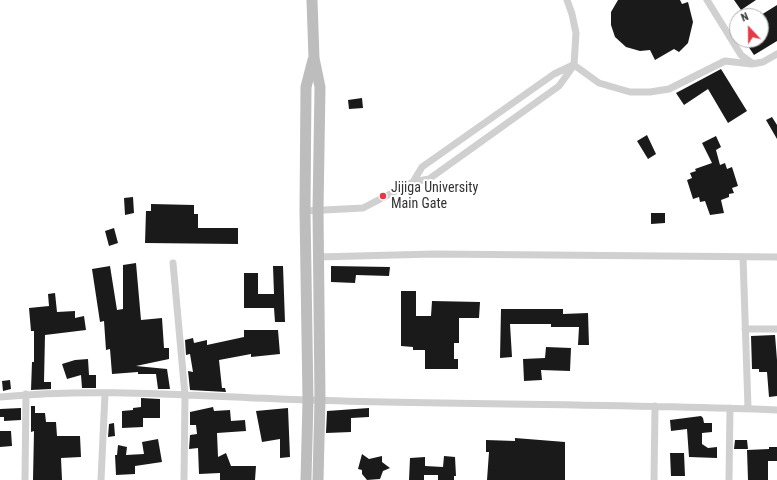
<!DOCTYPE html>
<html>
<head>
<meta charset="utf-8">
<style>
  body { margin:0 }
  #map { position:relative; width:777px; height:480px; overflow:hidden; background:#fff; font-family:"Roboto Condensed",sans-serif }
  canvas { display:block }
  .north { position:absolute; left:729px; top:8px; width:40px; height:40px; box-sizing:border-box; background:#fff; border:1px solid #adadad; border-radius:50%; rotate:338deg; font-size:11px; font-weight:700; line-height:16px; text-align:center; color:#333 }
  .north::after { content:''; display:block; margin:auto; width:14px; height:18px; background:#e63946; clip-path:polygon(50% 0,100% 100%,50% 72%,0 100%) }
</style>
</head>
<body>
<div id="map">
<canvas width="777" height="480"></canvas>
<div class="north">N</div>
</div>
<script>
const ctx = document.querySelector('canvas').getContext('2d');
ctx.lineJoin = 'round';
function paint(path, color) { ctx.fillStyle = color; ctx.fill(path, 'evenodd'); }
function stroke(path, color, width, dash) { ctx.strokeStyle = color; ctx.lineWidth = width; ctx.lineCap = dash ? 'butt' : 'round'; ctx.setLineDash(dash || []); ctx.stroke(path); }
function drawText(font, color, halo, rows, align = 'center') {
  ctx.font = font + ' "Roboto Condensed",sans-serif'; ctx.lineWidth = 4; ctx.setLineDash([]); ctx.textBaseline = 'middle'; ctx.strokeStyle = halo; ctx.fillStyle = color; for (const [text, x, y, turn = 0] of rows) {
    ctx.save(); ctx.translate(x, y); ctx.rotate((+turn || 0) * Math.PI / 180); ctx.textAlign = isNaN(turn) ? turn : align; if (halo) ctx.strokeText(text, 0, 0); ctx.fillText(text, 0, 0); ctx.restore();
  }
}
const building = new Path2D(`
  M618,0H680L682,4L688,2L693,22L688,43L679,52L674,49L655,60L650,50L640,51L626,47L615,37L611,25V12Z
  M734,0H756L741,10Z
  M777,5V41L754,55L746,43L752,40H761V15Z
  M721,69L747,111L728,123L708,89L684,105L676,93Z
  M362,98L363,108L349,109L348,100Z
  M772,117L777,125V139L766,120Z
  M647,135L656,154L648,159L637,141Z
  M716,136L721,147L716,150L720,165L725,163L727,169L732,167L738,186L732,188L734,193L729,194V197L721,200L724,213L710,215L705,201L700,202L699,197L693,199L687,180L692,178L690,173L696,171L695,169L712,163L702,143Z
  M133,197L134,213L125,215L124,198Z
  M151,204L194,205V214H198V228H238V244L145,243L146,211H151Z
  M651,213H665V223L651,224Z
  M114,228L118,243L109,246L105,231Z
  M136,263L141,320L162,318L164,348H169V359L136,366L167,369L170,389H158L156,374H138V372L112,374L110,349L106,350L104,321L100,322L92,269L110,266L117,310L123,309V265Z
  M273,266H283L285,322H275L274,308H244V273H258V294H274Z
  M331,266L390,267L389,276L356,275L355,283L331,282Z
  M401,291H416V316H431L432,301L480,302L479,318H459V343H454V359H458V369H425V350H413V347L401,346Z
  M55,293L57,312L75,311V318L84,316L86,330L45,335L44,382H51V389L31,390L32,362H34V331H31L29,308L49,306L48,294Z
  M501,309H563V314L588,313L589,345H578L579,327H551V324H510L512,357L500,358Z
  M244,330H278L280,354L251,357V354L219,360L222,388H225L226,392L190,390L188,371L193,372L190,354L186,355L185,340L193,338L194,343L207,340V345L244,337Z
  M775,335L777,360V396L769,397L767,372H759V369H752L751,336Z
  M546,347L571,348L570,371L541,370L542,380L524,381L523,359L545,358Z
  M88,359L89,375H96V388H82L81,375L67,379L62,364L75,360Z
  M10,380L11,389L3,391L2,381Z
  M141,398L160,399V418H143V427L122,428V411L133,410V408L141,407Z
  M31,406H35V413H45L46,422H56L57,436H80L81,457L61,458L62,480H33L34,431L31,432Z
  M213,407L214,411L230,410L231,421L245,420L246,431L217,433L218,457L226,453L231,466H256L255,480H220V473L199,474L198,448L189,449L190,435L197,434L196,425H190V412Z
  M21,408V420L4,421V417H0V409Z
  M288,408L290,457L280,458V439L262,442L256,411Z
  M369,408V417L351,418V432L326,433L327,411Z
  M701,416L703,418L704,423H712V432L702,433V444L708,448L717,447V458L689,457L687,429L671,431L670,420Z
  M114,423L115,436L108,437L109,424Z
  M0,431H11L12,446L0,447Z
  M515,438L565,442V480H487L489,452H486V440L515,441Z
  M158,439L162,462L135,466V474L116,475L115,455H117L118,445L127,447L126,455L144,454L142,442Z
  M735,440H747L748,449H734Z
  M769,447H777V461H768V480H748L747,450L769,449Z
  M670,453H684L685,476H671Z
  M362,454L369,459L382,456V462L390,468L383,471L380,479L367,480L362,474V470L358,469Z
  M444,456L455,457L456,476H454V480H438V475H424V480H409L410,458L425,457V466L443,467Z`);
const street = new Path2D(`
  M707,0L741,55L752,63
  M574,65L599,83L630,92H650L669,89L725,61L752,64L763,62L777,54
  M413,182L422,167L554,74L573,65
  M305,211L363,208L413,182L429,179L559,86L574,65L576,33L572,14L567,0
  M318,257L434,254L777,257
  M743,257L748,408
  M173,263L185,395L184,480
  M745,329H777
  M0,397C102,387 206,397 308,400C465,405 621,404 777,410
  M25,480L26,394
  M101,480L105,394
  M654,480L655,406
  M729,480L730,408`);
const secondary = new Path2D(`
  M312,0L314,58L320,87L318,210L320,400L318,480
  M306,480L308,400L305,211L306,87L313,60`);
const markers = [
  [383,196,4,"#e63946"]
];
const poiNames = [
  ["Jijiga University",391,188],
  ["Main Gate",391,204]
];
paint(building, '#1a1a1a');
stroke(street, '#d0d0d0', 7);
stroke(secondary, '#bdbdbd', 11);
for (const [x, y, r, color] of markers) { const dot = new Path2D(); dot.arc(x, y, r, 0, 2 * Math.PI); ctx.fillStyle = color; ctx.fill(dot); stroke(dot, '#fff', 1.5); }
drawText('14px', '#333', '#fff', poiNames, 'left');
</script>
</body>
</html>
